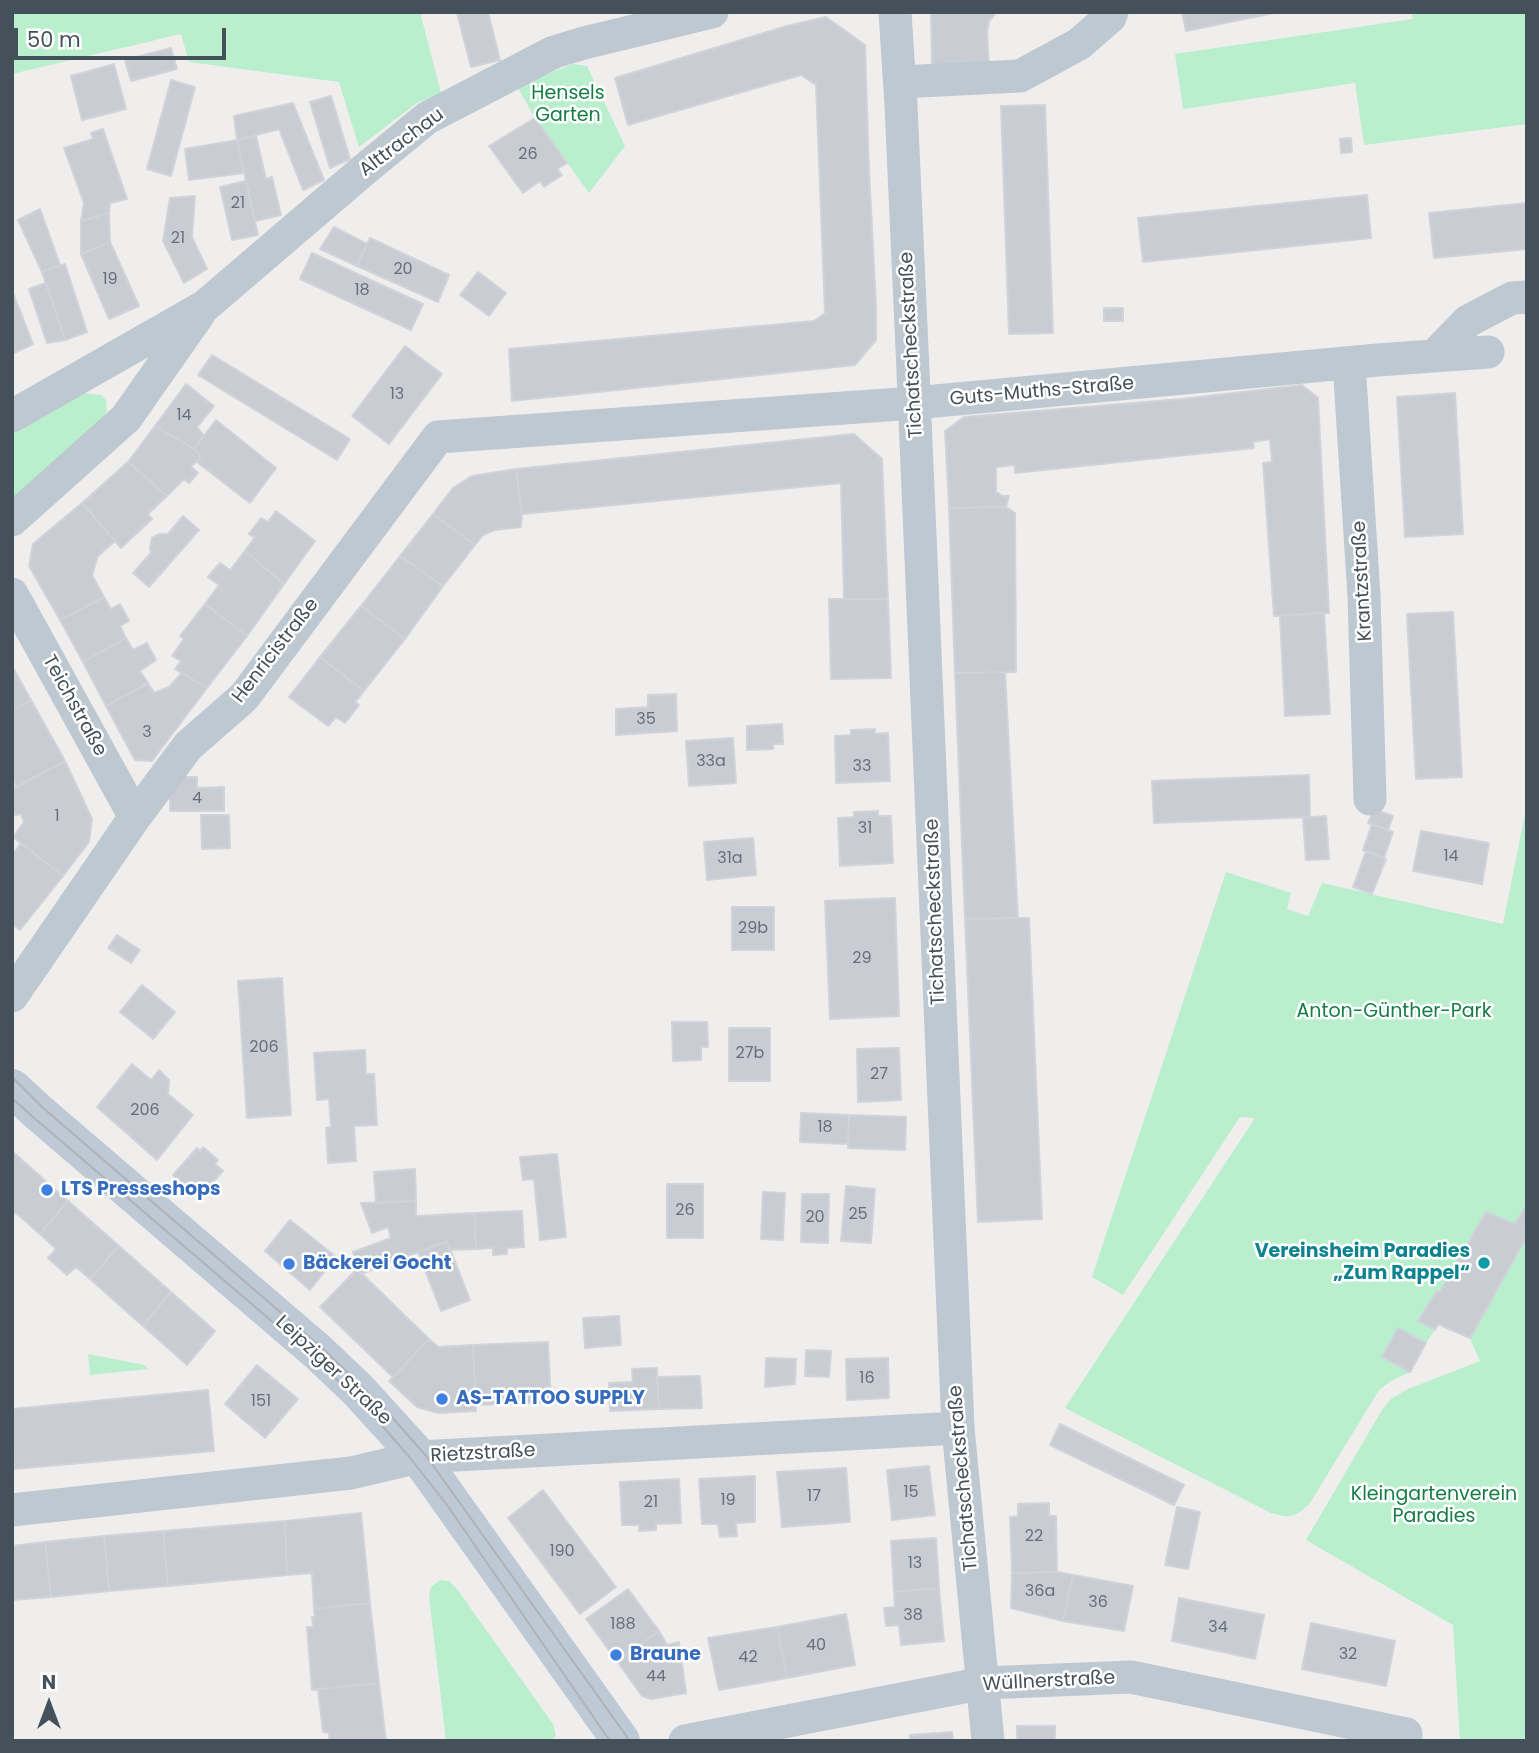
<!DOCTYPE html>
<html>
<head>
<meta charset="utf-8">
<style>
  body { margin:0 }
  #map { position:relative; width:1539px; height:1753px; overflow:hidden; background:#f0eded; font-family:Poppins,sans-serif }
  canvas { display:block }
  .frame { position:absolute; inset:0; border:14px solid #45515a; pointer-events:none }
  .north { position:absolute; left:14px; top:1669px; width:70px; height:70px; -webkit-text-stroke:5px #fff; paint-order:stroke; rotate:0deg; font-size:19px; font-weight:700; line-height:28px; text-align:center; color:#45515a }
  .north::after { content:''; display:block; margin:auto; width:24px; height:32px; background:#45515a; clip-path:polygon(50% 0,100% 100%,50% 72%,0 100%) }
  .scale { position:absolute; left:14px; top:28px; width:212px; height:32px; box-sizing:border-box; border:4px solid #45515a; border-top:0; padding-left:9px; font-size:21px; line-height:24px; white-space:nowrap; color:#45515a; -webkit-text-stroke:5px #fff; paint-order:stroke }
</style>
</head>
<body>
<div id="map">
<canvas width="1539" height="1753"></canvas>
<div class="frame"></div>
<div class="north">N</div>
<div class="scale">50 m</div>
</div>
<script>
const ctx = document.querySelector('canvas').getContext('2d');
ctx.lineJoin = 'round';
function paint(path, color) { ctx.fillStyle = color; ctx.fill(path, 'evenodd'); }
function stroke(path, color, width, dash) { ctx.strokeStyle = color; ctx.lineWidth = width; ctx.lineCap = dash ? 'butt' : 'round'; ctx.setLineDash(dash || []); ctx.stroke(path); }
function drawText(font, color, halo, rows, align = 'center') {
  ctx.font = font + ' Poppins,sans-serif'; ctx.lineWidth = 5; ctx.setLineDash([]); ctx.textBaseline = 'middle'; ctx.strokeStyle = halo; ctx.fillStyle = color; for (const [text, x, y, turn = 0] of rows) {
    ctx.save(); ctx.translate(x, y); ctx.rotate((+turn || 0) * Math.PI / 180); ctx.textAlign = isNaN(turn) ? turn : align; if (halo) ctx.strokeText(text, 0, 0); ctx.fillText(text, 0, 0); ctx.restore();
  }
}
const green = new Path2D(`
  M12,12H420L441,93L417,103L359,147L339,82L189,62L181,34L12,74Z
  M1411,12H1527V124L1364,145L1355,83L1183,109L1175,54L1413,19Z
  M573,64L587,66L625,146L589,193L535,118L517,86Z
  M82,393L101,395L106,400L107,411L96,428L12,500V433L71,397Z
  M1527,804V1741H1460L1453,1625L1306,1540L1382,1410L1392,1398L1408,1389L1480,1361L1470,1339L1438,1325L1426,1343L1410,1372L1391,1381L1379,1390L1310,1503C1296,1517 1290,1519 1271,1513L1065,1408L1255,1118L1240,1117L1123,1295L1092,1277L1226,872L1291,893L1287,909L1308,916L1322,883L1503,924Z
  M88,1354L144,1365L148,1369L90,1375Z
  M440,1580L449,1581L457,1589L553,1724L556,1736L550,1741H446L429,1596L431,1587Z`);
const building = new Path2D(`
  M488,12L500,60L471,67L457,13Z
  M931,12H997L989,21L987,32L989,65L932,66Z
  M1182,12H1279L1186,31Z
  M826,17L865,45L869,170L876,306V340L855,365L512,401L509,349L814,321L825,313L816,85L801,75L628,125L615,78L787,26Z
  M171,48L177,69L131,81L125,60Z
  M114,64L126,109L82,120L71,76Z
  M171,80L195,87L171,176L147,169Z
  M331,96L350,159L330,168L310,102Z
  M293,103L324,180L303,190L279,129L237,140L234,116Z
  M1045,105L1053,333L1009,334L1001,106Z
  M535,118L567,163L557,169L562,175L544,187L540,181L523,193L489,146Z
  M103,129L127,199L110,203L109,213L81,221L84,203L64,148L93,139L91,133Z
  M256,136L266,179L272,177L281,215L255,221L237,140Z
  M1351,138L1352,152L1341,153L1340,139Z
  M237,140L244,173L189,180L185,149Z
  M246,181L258,235L232,240L220,187Z
  M1367,195L1371,238L1143,262L1138,218Z
  M195,196L192,237L207,269L184,283L163,241L170,198Z
  M1527,203V249L1434,258L1429,213Z
  M40,209L60,265L42,272L18,220Z
  M109,213L110,242L81,254V221Z
  M334,227L367,244L357,266L320,249Z
  M370,238L449,275L438,302L357,266Z
  M110,242L139,306L109,319L81,254Z
  M312,253L423,304L411,330L300,279Z
  M65,264L87,332L65,340L42,272Z
  M478,272L506,293L489,316L460,295Z
  M46,283L65,340L47,343L29,289Z
  M12,290L33,344L12,354Z
  M1104,308H1123V321H1104Z
  M405,346L442,374L389,444L352,416Z
  M212,355L350,439L337,460L198,375Z
  M186,384L214,406L197,427L204,436L194,449L155,426Z
  M1302,385L1318,398L1329,613L1274,616L1263,463L1272,462L1270,439L1253,442L1254,448L1015,473V465L996,467V492L1003,496H1009L1006,507L949,508L945,431L964,417L1182,399Z
  M1455,393L1463,534L1405,537L1397,397Z
  M216,420L276,468L250,503L197,462L201,456L194,449Z
  M155,426L194,449L201,456L191,467L198,473L189,483L184,479L167,496L128,462Z
  M854,434L882,459L888,599H844L841,483L522,514L516,469Z
  M128,462L167,496L148,514L152,519L121,548L82,503Z
  M516,469L522,514L521,527L495,530L483,535L475,545L433,514L453,488L472,476Z
  M82,503L115,541L98,556L92,575L104,597L60,620L29,566L33,544Z
  M1006,507L1015,513L1016,672L955,673L949,508Z
  M276,511L315,541L284,584L245,551L255,537L249,534L261,518L268,522Z
  M433,514L475,545L443,586L400,556Z
  M183,516L199,530L149,587L133,573L151,553L150,547L152,538L160,534H168Z
  M245,551L284,584L247,636L205,604L219,585L208,577L220,563L230,570Z
  M400,556L443,586L405,639L361,606Z
  M104,597L111,609L120,604L129,621L120,626L126,638L83,662L60,620Z
  M829,599H888L891,678L831,679Z
  M205,604L247,636L207,688L175,669L181,661L172,656L184,639L180,636Z
  M361,606L405,639L364,691L320,657Z
  M1324,612L1330,714L1285,716L1280,616Z
  M1453,612L1462,777L1416,779L1407,614Z
  M126,638L133,650L147,643L156,660L140,671L148,683L106,706L83,662Z
  M320,657L364,691L355,702L359,705L345,723L336,717L328,726L289,697Z
  M12,666L31,700L12,711Z
  M1005,672L1018,918L965,919L955,673Z
  M182,673L207,688L152,761L135,760L106,706L148,683L154,693L169,687Z
  M676,694L677,731L616,735V709L648,707V695Z
  M31,700L65,761L17,787L12,778V711Z
  M782,724L783,744H773V749L747,750V726Z
  M875,729V734L888,733L890,781L836,783L835,736L851,735V730Z
  M733,738L736,783L689,786L686,741Z
  M65,761L92,819L89,842L63,876L13,837L24,822L21,814L15,815L12,808V789Z
  M1309,775L1310,817L1154,823L1152,781Z
  M178,777H197V788L224,787V811H170V787H178Z
  M1374,809L1393,816L1388,830L1368,823Z
  M878,811V816H891L893,863L840,866L838,818L854,817V812Z
  M201,815H229L230,848L202,849Z
  M1326,816L1329,859L1306,860L1303,818Z
  M1372,824L1393,832L1384,858L1363,850Z
  M1421,831L1489,843L1482,884L1413,871Z
  M753,838L756,875L707,880L704,842Z
  M21,843L63,876L20,930L12,924V855Z
  M1366,851L1386,859L1372,894L1353,887Z
  M895,898L899,1016L830,1019L825,901Z
  M732,907H774V950H732Z
  M1018,918H1029L1042,1219L978,1222L965,919Z
  M117,935L140,950L131,963L108,948Z
  M282,978L291,1115L247,1118L238,981Z
  M142,985L175,1012L153,1039L120,1012Z
  M672,1022H707L708,1047H701V1060L673,1061Z
  M729,1028H770V1081H729Z
  M899,1048L901,1100L858,1102L857,1049Z
  M365,1050L366,1074H374L377,1125L354,1126L356,1161L328,1163L326,1128L331,1127L329,1099L317,1100L314,1053Z
  M132,1064L151,1080L159,1070L169,1080L168,1094L193,1115L157,1160L97,1107Z
  M801,1113L849,1115L848,1144L800,1142Z
  M849,1115L906,1117L905,1150L848,1148Z
  M203,1147L218,1160L215,1164L223,1171L198,1198L173,1175L197,1148L200,1151Z
  M12,1151L68,1201L40,1234L16,1213L12,1214Z
  M557,1154L566,1237L540,1240L534,1179L523,1180L520,1157Z
  M415,1169L416,1201L376,1203L374,1172Z
  M667,1184H703V1238H667Z
  M846,1186L875,1189L871,1243L841,1241Z
  M763,1192L785,1193L783,1240L761,1239Z
  M802,1194H829L828,1243L801,1242Z
  M68,1201L119,1246L90,1279L76,1267L67,1275L48,1258L56,1249L40,1234Z
  M416,1201V1216L474,1213L476,1249L450,1250L447,1241L361,1274L353,1252L391,1238L388,1227L372,1233L361,1203Z
  M1527,1204V1236L1470,1338L1438,1324L1435,1330L1418,1321L1437,1291L1440,1292L1486,1212L1515,1224Z
  M522,1211L524,1247L507,1248V1254L493,1255V1248L476,1249L474,1213Z
  M290,1220L336,1257L310,1290L265,1251Z
  M447,1241L470,1300L441,1311L418,1252Z
  M119,1246L171,1292L143,1326L90,1279Z
  M357,1269L429,1339L393,1377L320,1307Z
  M171,1292L215,1331L187,1365L143,1326Z
  M619,1316L621,1345L585,1348L583,1318Z
  M1398,1328L1426,1343L1410,1372L1382,1357Z
  M429,1339L438,1347L473,1345L476,1411L438,1413L417,1407L389,1381Z
  M548,1342L551,1402L476,1405L473,1345Z
  M806,1350L831,1351L829,1377L805,1376Z
  M766,1358L796,1359L795,1384L765,1387Z
  M888,1358L889,1398L847,1400L846,1359Z
  M257,1365L298,1399L265,1438L225,1404Z
  M657,1368L659,1409L610,1411L609,1383L633,1382L632,1369Z
  M700,1376L702,1408L659,1409L657,1377Z
  M208,1390L214,1451L14,1469L12,1409Z
  M1060,1424L1184,1485L1174,1505L1050,1445Z
  M929,1466L935,1515L892,1520L887,1470Z
  M846,1468L850,1522L782,1527L777,1472Z
  M755,1476V1522L736,1523L737,1536L720,1537L718,1524H702L699,1479Z
  M679,1479L681,1523L656,1524V1530L639,1531V1525H622L620,1482Z
  M543,1490L616,1587L580,1614L508,1518Z
  M1049,1503V1516H1056L1057,1572L1012,1573L1010,1517L1018,1516V1504Z
  M1177,1507L1200,1512L1188,1569L1165,1565Z
  M361,1513L370,1603L314,1609L312,1573L287,1575L285,1521Z
  M285,1521L287,1575L168,1586L163,1531Z
  M163,1531L168,1586L109,1591L104,1536Z
  M104,1536L109,1591L51,1597L45,1542Z
  M936,1538L939,1588L894,1592L891,1541Z
  M45,1542L51,1597L12,1600V1546Z
  M1057,1572L1073,1575L1063,1621L1011,1608L1012,1573Z
  M1073,1575L1133,1586L1124,1631L1063,1621Z
  M939,1588L944,1641L901,1645L899,1625L886,1626L884,1608L895,1607L894,1592Z
  M628,1589L659,1631L617,1661L586,1619Z
  M1179,1598L1264,1615L1255,1659L1172,1641Z
  M370,1603L379,1683L312,1690L307,1627H313L312,1617H315L314,1609Z
  M846,1614L855,1665L787,1678L777,1627Z
  M1311,1623L1395,1641L1386,1686L1302,1669Z
  M777,1627L787,1678L719,1690L708,1638Z
  M659,1631L667,1645L679,1642L686,1693L651,1699L642,1696L617,1661Z
  M379,1683L386,1741H329V1733L323,1732L318,1689Z
  M1017,1726H1055V1741H1017Z
  M952,1732L953,1741H910V1735Z`);
const minor = new Path2D(`
  M895,12L901,105L913,371L958,1428L988,1741
  M900,82L1020,76L1079,44L1110,17L1112,12
  M1435,355L1468,321L1512,298L1527,297
  M1349,363L1364,596L1370,799
  M12,416L205,306L365,169L427,118L554,52L584,43L712,12
  M12,520L126,418L199,314
  M12,594L135,817
  M12,996L135,817L188,746L244,697L438,437L914,403L1378,360L1488,352
  M12,1510L351,1473L419,1457L958,1428
  M685,1741L984,1683L1131,1677L1406,1734V1741`);
const secondary = new Path2D(`
  M12,1088L38,1112L318,1352L358,1390L419,1457L621,1741`);
const tram = new Path2D(`
  M12,1077L42,1107L322,1348L383,1407L427,1457L630,1741
  M12,1098L33,1117L316,1359L373,1415L411,1459L447,1505L610,1741`);
const markers = [
  [47,1190,7,"#3f7fe0"],
  [1484,1263,7,"#0f9aa8"],
  [289,1264,7,"#3f7fe0"],
  [442,1399,7,"#3f7fe0"],
  [616,1655,7,"#3f7fe0"]
];
const numberNames = [
  ["26",528,155],
  ["21",238,204],
  ["21",178,239],
  ["20",403,270],
  ["19",110,280],
  ["18",362,291],
  ["13",397,395],
  ["14",184,416],
  ["35",646,720],
  ["3",147,733],
  ["33a",711,762],
  ["33",862,767],
  ["4",197,799],
  ["1",57,817],
  ["31",865,829],
  ["14",1451,857],
  ["31a",730,859],
  ["29b",753,929],
  ["29",862,959],
  ["206",264,1048],
  ["27b",750,1054],
  ["27",879,1075],
  ["206",145,1111],
  ["18",825,1128],
  ["26",685,1211],
  ["25",858,1215],
  ["20",815,1218],
  ["16",867,1379],
  ["151",261,1402],
  ["15",911,1493],
  ["17",814,1497],
  ["19",728,1501],
  ["21",651,1503],
  ["22",1034,1537],
  ["190",562,1552],
  ["13",915,1564],
  ["36a",1040,1592],
  ["36",1098,1603],
  ["38",913,1616],
  ["188",623,1625],
  ["34",1218,1628],
  ["40",816,1646],
  ["32",1348,1655],
  ["42",748,1658],
  ["44",656,1677]
];
const parkNames = [
  ["Hensels",568,94],
  ["Garten",568,116],
  ["Anton-Günther-Park",1394,1012],
  ["Kleingartenverein",1434,1495],
  ["Paradies",1434,1517]
];
const streetNames = [
  ["Alttrachau",402,143,-37],
  ["Tichatscheckstraße",912,345,-93],
  ["Guts-Muths-Straße",1042,392,-5],
  ["Krantzstraße",1363,581,-93],
  ["Henricistraße",276,651,-52],
  ["Teichstraße",74,706,61],
  ["Tichatscheckstraße",936,912,-92],
  ["Leipziger Straße",333,1371,43],
  ["Rietzstraße",483,1454,-3],
  ["Tichatscheckstraße",964,1478,-95],
  ["Wüllnerstraße",1049,1682,-3]
];
const shopNames = [
  ["LTS Presseshops",61,1190],
  ["Bäckerei Gocht",303,1264],
  ["AS-TATTOO SUPPLY",456,1399],
  ["Braune",630,1655]
];
const cultureNames = [
  ["Vereinsheim Paradies",1470,1252],
  ["„Zum Rappel“",1470,1274]
];
paint(green, '#b9efcc');
paint(building, '#c9ccd2');
stroke(building, '#d0d3d9', 2);
stroke(minor, '#bdc8d0', 33);
stroke(secondary, '#bdc9d4', 38);
stroke(tram, '#afb2b7', 2);
for (const [x, y, r, color] of markers) { const dot = new Path2D(); dot.arc(x, y, r, 0, 2 * Math.PI); ctx.fillStyle = color; ctx.fill(dot); stroke(dot, '#fff', 2.5); }
drawText('16px', '#667078', null, numberNames);
drawText('19px', '#157d44', '#fff', parkNames);
drawText('19px', '#45515a', '#fff', streetNames);
drawText('bold 19px', '#366cbe', '#fff', shopNames, 'left');
drawText('bold 19px', '#0d838f', '#fff', cultureNames, 'right');
</script>
</body>
</html>
